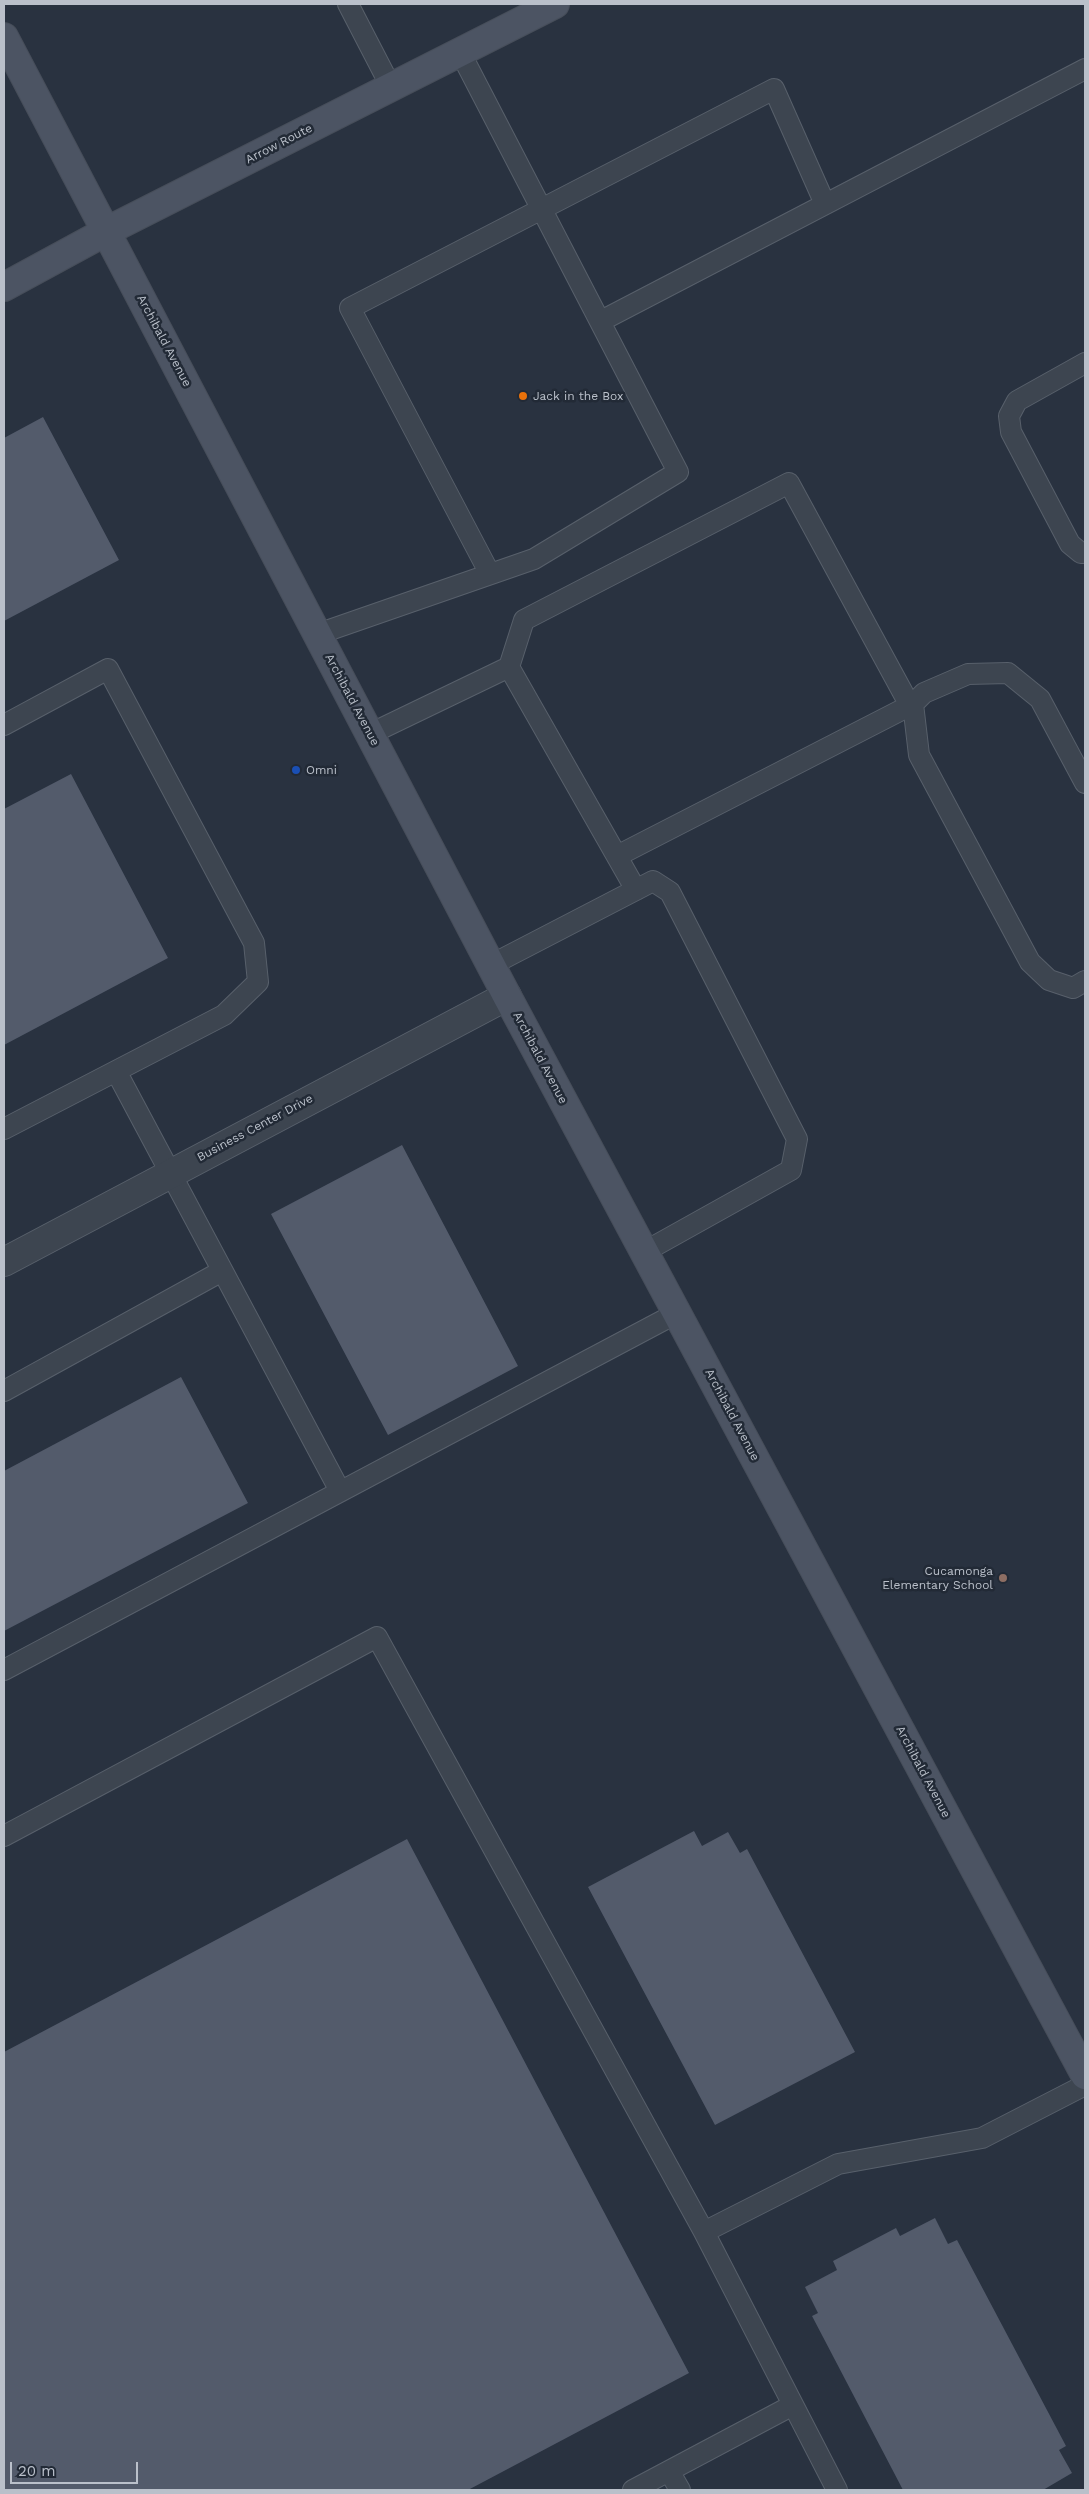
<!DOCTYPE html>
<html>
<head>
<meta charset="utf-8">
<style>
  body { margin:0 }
  #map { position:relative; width:1089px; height:2494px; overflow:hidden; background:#293240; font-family:"Work Sans",sans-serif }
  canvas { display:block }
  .frame { position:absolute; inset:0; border:5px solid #bac0ca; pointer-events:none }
  .scale { position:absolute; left:10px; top:2462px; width:128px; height:22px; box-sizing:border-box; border:2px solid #bac0ca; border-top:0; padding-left:6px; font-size:15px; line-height:18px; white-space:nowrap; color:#bac0ca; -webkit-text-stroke:4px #222a36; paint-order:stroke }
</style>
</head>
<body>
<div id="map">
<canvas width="1089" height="2494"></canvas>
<div class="frame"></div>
<div class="scale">20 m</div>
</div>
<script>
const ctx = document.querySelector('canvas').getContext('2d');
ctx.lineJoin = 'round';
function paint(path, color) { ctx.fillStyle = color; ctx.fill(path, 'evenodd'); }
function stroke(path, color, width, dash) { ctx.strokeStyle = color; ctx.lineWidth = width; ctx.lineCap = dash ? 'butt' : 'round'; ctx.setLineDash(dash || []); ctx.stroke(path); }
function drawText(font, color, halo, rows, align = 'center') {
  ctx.font = font + ' "Work Sans",sans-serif'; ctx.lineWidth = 5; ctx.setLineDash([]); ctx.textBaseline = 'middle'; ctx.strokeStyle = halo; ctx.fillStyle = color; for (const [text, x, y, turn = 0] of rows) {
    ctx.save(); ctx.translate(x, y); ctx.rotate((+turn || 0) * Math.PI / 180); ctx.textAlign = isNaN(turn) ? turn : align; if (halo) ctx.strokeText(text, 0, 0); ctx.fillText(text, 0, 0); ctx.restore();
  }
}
const building = new Path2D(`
  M43,417L119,560L4,621V438Z
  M71,774L168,958L4,1045V809Z
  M402,1145L518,1366L388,1435L271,1214Z
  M181,1377L248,1503L4,1631V1471Z
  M694,1831L702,1846L728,1832L740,1853L747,1849L855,2052L715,2125L588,1887Z
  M407,1839L689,2373L468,2490H4V2052Z
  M935,2218L948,2244L957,2240L1066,2446L1059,2450L1072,2473L1043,2490H903L812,2316L818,2313L805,2287L837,2270L833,2261L896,2228L900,2236Z`);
const lane = new Path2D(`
  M348,4L391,87
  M601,321L1085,69
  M1085,363L1017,401L1009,416L1011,432L1070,544L1081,553H1085
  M490,574L350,308L774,89L825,204
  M318,634L534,559L678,472L460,52
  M509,667L636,890
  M4,725L108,669L254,943L258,982L224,1015L4,1129
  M370,734L509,667L524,620L789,483L908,702L913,704L617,856
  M1085,783L1040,699L1008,673L968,674L924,693L913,704L919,755L1030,962L1049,980L1073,988L1085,981
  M491,965L653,881L670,892L797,1139L791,1170L644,1252
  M116,1071L340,1491
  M4,1391L222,1271
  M4,1670L677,1313
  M4,1836L377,1637L704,2232L837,2490
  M704,2232L838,2164L982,2138L1085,2085
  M669,2471L680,2490
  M633,2490L793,2405`);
const street = new Path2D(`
  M4,1262L507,996`);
const secondary = new Path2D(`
  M4,37L507,996L1085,2075
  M4,287L107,231L555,4`);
const markers = [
  [523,396,5,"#e8710a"],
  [296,770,5,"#1a4fb4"],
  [1003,1578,5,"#8d6e63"]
];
const streetNames = [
  ["Arrow Route",279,144,-27],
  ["Archibald Avenue",164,341,62],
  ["Archibald Avenue",352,700,62],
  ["Archibald Avenue",540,1058,62],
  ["Business Center Drive",255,1128,-28],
  ["Archibald Avenue",732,1415,62],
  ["Archibald Avenue",923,1772,62]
];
const poiNames = [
  ["Jack in the Box",533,396],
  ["Omni",306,770],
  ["Cucamonga",993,1571,"right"],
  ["Elementary School",993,1585,"right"]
];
paint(building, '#535b6b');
stroke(lane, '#58606b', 22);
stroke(street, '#58606b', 30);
stroke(secondary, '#474e5a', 30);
stroke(lane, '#3d4550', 20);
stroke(street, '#3d4550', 28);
stroke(secondary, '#4c5463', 28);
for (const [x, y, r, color] of markers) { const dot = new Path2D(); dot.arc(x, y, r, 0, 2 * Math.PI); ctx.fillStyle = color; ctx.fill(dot); stroke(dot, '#222a36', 2); }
drawText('12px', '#bac0ca', '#222a36', streetNames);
drawText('12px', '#bac0ca', '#222a36', poiNames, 'left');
</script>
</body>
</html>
